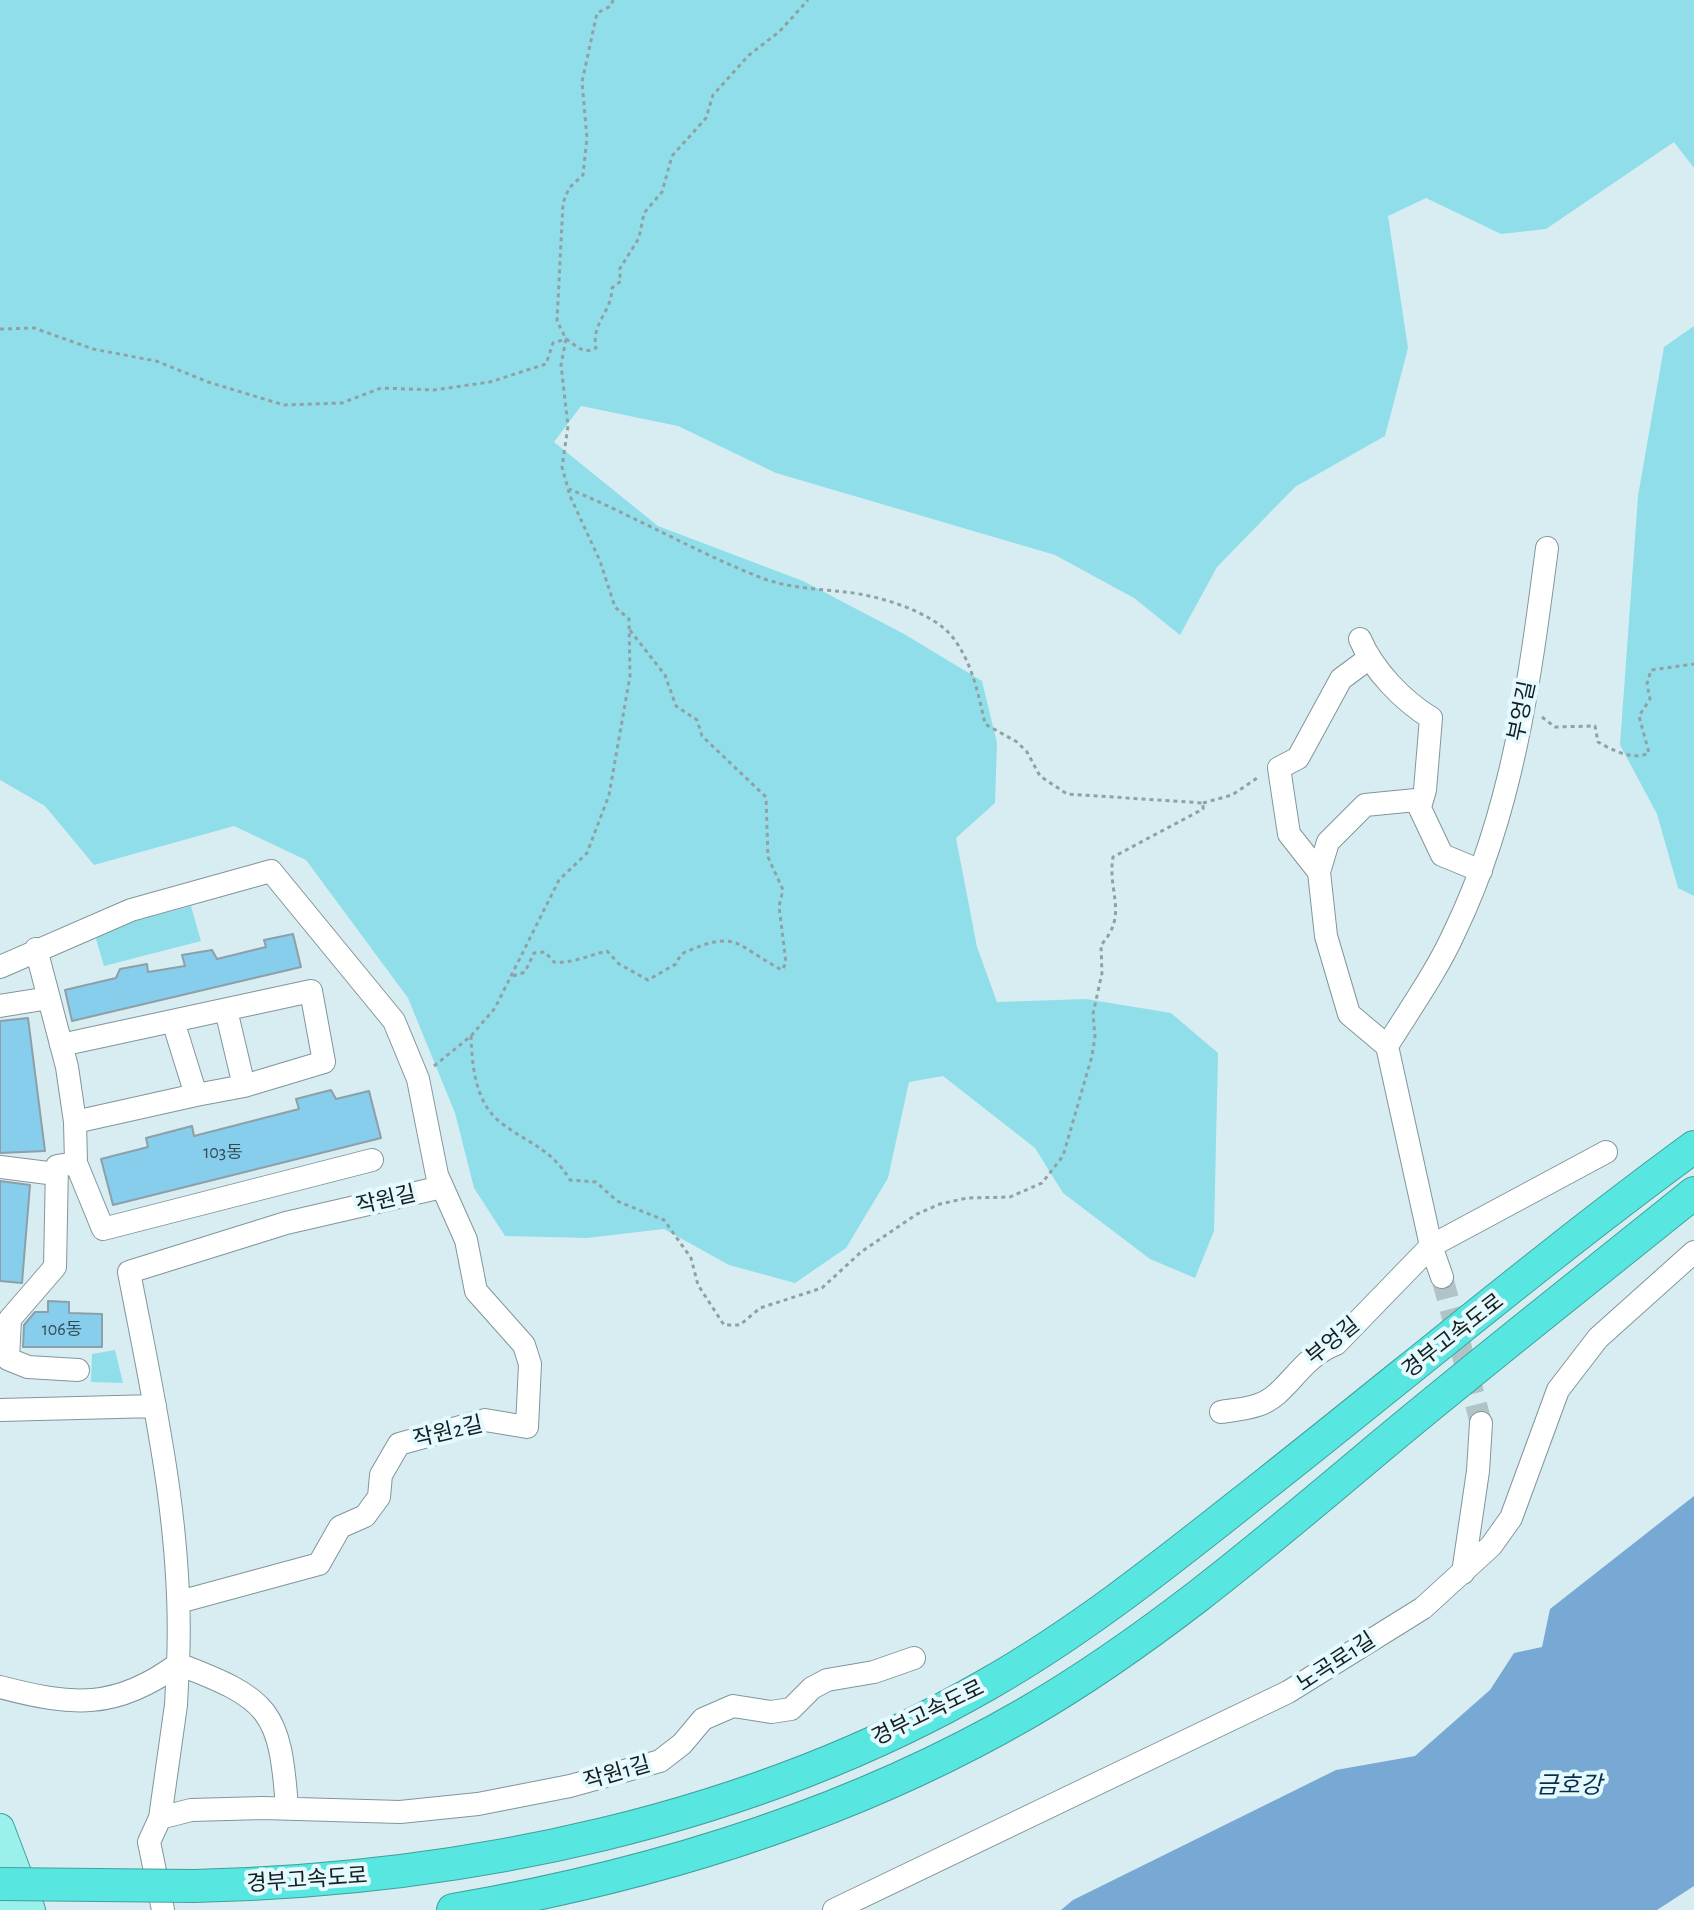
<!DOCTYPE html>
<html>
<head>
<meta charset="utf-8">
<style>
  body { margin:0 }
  canvas { display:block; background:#d7edf1 }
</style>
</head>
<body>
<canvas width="1694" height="1910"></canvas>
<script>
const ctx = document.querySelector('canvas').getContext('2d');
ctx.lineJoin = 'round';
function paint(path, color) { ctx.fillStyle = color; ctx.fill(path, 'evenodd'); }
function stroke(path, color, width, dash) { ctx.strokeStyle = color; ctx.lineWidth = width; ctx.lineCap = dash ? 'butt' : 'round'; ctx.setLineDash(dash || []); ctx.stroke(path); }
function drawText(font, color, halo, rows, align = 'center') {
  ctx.font = font + ' "Alegreya Sans","Noto Sans KR",sans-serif'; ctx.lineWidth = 8; ctx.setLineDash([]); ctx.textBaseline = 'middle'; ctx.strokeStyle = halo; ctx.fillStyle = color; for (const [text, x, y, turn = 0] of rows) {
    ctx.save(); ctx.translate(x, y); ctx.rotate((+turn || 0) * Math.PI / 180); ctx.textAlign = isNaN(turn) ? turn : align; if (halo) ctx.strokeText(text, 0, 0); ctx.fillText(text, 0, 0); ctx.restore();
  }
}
const green = new Path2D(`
  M0,0H1694V168L1674,142L1546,229L1501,234L1426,198L1388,216L1408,348L1385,436L1295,487L1217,567L1180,635L1134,598L1055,555L776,473L678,426L581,406L554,442L658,526L803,581L904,634L982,681L997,743L995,803L956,838L977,947L997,1002L1086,999L1171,1013L1218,1053L1214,1231L1195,1278L1150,1259L1063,1193L1035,1148L943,1076L909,1082L888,1178L846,1248L795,1283L729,1265L664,1229L587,1238L505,1236L474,1188L455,1113L408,998L306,860L234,826L94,865L45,806L0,780Z
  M1694,326V896L1678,888L1657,814L1620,745L1638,496L1664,347Z
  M191,906L201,941L104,966L94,932Z
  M115,1350L123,1383L91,1382L92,1354Z`);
const water = new Path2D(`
  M1694,1496V1886L1657,1910H1061L1073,1900L1336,1770L1415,1756L1490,1690L1514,1653L1542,1647L1550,1609Z`);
const building = new Path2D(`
  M293,934L301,967L72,1021L65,990L116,978L120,969L147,964L148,972L185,966L182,955L212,950L217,959L266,947L264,940Z
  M28,1018L45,1151L0,1153V1021Z
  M331,1090L336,1099L369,1091L381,1138L113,1205L101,1159L148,1147L146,1138L192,1126L194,1136L299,1109L296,1099Z
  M0,1181L30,1185L22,1283L0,1281Z
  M48,1301L69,1302V1313L102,1314V1347H23L24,1325L35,1312H48Z`);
const minorTunnel = new Path2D(`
  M1442,1277L1481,1423`);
const path = new Path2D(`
  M0,329L34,328L93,349L156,361L208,382L284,405L342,403L381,388L434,390L490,382L546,364L553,343L566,339C577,346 583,355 596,348C591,323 612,312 612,288L621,281L619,270L639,238L644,213L662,192L672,156L706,118L713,95L749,55L779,32L808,0
  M1542,717L1555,727L1595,726L1598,742C1612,750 1633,761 1649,753L1639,716L1650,699L1647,684L1651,670L1694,664
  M1203,803L1232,795L1260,776
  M513,976L525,972L534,953L545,952L554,962C571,964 590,955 607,951L619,964L648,980L676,964L681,954C739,928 734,945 782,970L786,963L779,906L783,890L768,857L766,797L702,736L697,720L676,706L665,675L629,629
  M471,1036C472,1065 475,1102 500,1122C528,1144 550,1147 570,1180L596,1182L617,1201L664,1220L691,1258L698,1285L724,1325H740L760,1308L822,1288L861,1252L917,1214L940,1204L967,1198L1010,1197L1042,1183L1063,1156L1092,1056L1095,1037L1093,1014L1102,973L1101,945C1129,914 1107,892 1113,857L1203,809V803L1067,794L1040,776L1027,752L1017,742L985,724C979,696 972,663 954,639C935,612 877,595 845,592C818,589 788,588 762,578C695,552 635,516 569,489
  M434,1066L471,1036L495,1008L559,880L587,853L609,795L630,676L629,619L615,607L600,561L570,496L562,467L568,426L561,365L566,339L557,321L563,203L569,188L583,175L587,138L582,82L597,13L611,6L613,0`);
const minor = new Path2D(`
  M1360,639C1373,670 1403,701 1431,718L1425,790L1420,807
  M1368,659L1341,679L1298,758L1279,768L1289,834L1319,872L1326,936L1349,1014L1387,1046L1431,1246L1442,1277
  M1319,872L1328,842L1365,805L1416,800L1442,855L1481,871
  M36,949L67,1067L75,1122L76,1163L103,1229L372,1160
  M0,967L131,910L271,871L394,1021L418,1079L437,1175L466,1240L476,1291L524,1345L530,1364L527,1427L485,1420L399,1444L381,1475L379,1497L365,1516L340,1527L319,1564L179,1602
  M0,1006L49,998
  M173,1021L196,1095L244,1086
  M61,1045L311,991L324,1062L244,1086L226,1010
  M1387,1046C1410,1009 1437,971 1455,931C1513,811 1530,678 1547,548
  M75,1122L196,1095
  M0,1167L56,1174
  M2,1348L8,1359L28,1367L78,1370
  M8,1359L10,1319L55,1267L57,1166L76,1163
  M0,1410L155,1406
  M1221,1412C1233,1410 1247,1409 1258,1405C1288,1395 1299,1358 1336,1344L1431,1246L1606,1152
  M1463,1573L1478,1471L1481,1423
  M0,1687C72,1706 116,1710 178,1664C184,1531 154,1402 129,1272L286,1223L442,1187
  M160,1818L176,1705L178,1664C270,1699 280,1710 287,1808
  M163,1910L149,1842L160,1818L191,1810L263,1808L400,1812L478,1804L570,1786L660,1761L682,1744L703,1719L733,1706L771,1712L791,1709L812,1688L827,1680L874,1672L914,1658
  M834,1910L1288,1692L1423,1608L1491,1546L1511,1518L1558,1390L1598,1338L1694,1252`);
const major = new Path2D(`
  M0,1828L31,1910
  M0,1903L3,1910`);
const highway = new Path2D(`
  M194,1886C465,1880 750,1821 988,1684C1088,1627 1177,1554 1267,1483C1409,1371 1548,1254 1694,1147
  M453,1910C651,1876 850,1815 1025,1714C1153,1640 1268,1541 1381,1446C1484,1360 1590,1277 1694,1193`);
const highwayBridge = new Path2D(`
  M0,1884L194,1886`);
const numberNames = [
  ["103동",223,1153],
  ["106동",62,1330]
];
const streetNames = [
  ["부엉길",1522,711,-78],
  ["작원길",386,1200,-13],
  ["경부고속도로",1453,1336,-38],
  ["부엉길",1333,1341,-39],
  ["작원2길",448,1432,-13],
  ["노곡로1길",1336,1662,-33],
  ["경부고속도로",928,1713,-26],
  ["작원1길",617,1773,-16],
  ["경부고속도로",307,1880,-4]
];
const waterNames = [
  ["금호강",1569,1786]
];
paint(green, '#91deeb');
paint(water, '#78a8d4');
paint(building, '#87cdec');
stroke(building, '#8d9fa8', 2);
stroke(minorTunnel, '#b0c4c7', 22, [22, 11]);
stroke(minor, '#81969a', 24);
stroke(major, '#40a19c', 30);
stroke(highway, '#40a19c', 34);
stroke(path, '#90a1a4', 3, [4, 4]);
stroke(minor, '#fff', 22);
stroke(major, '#9af1ec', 28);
stroke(highway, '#57e7e0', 32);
stroke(highwayBridge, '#40a19c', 34, []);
stroke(highwayBridge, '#57e7e0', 32);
drawText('18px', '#324a52', null, numberNames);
drawText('22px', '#161e1f', '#e4fafe', streetNames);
drawText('italic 24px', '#082e4c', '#e4fafe', waterNames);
</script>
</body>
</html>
